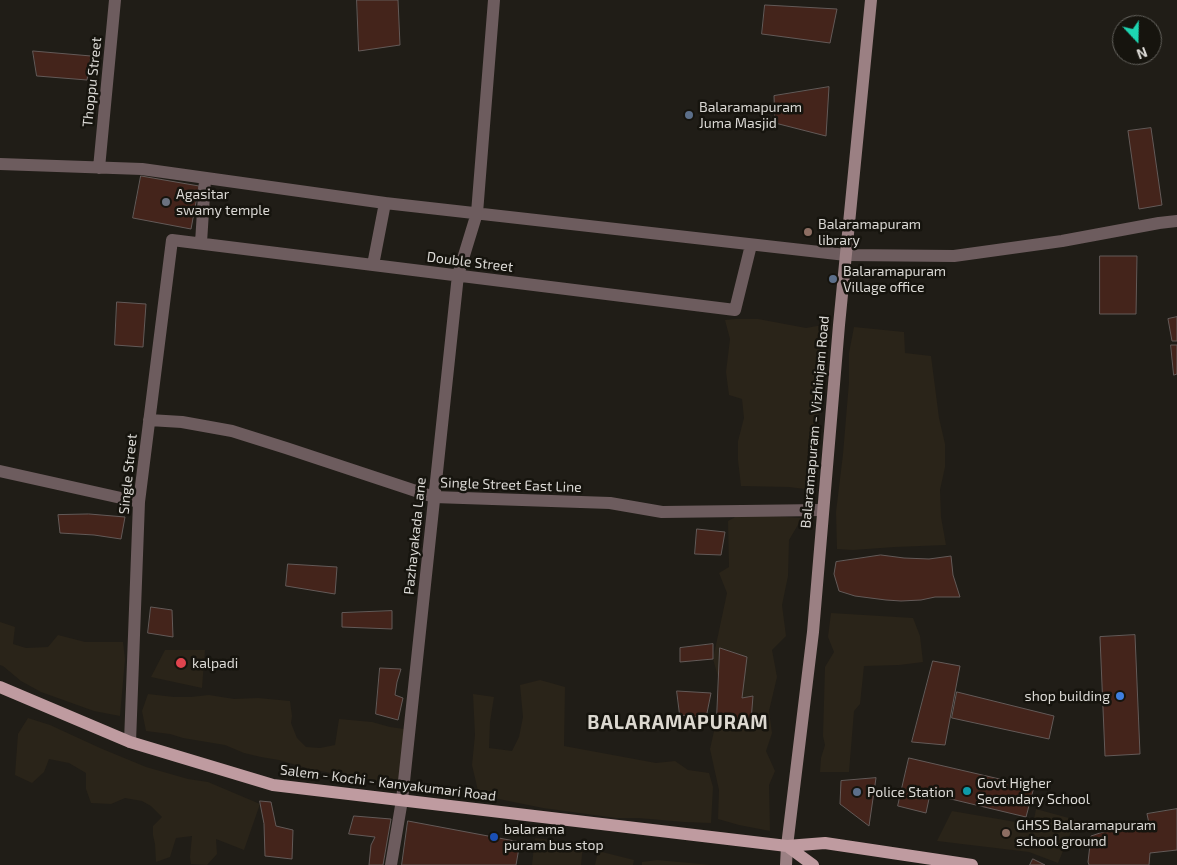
<!DOCTYPE html>
<html>
<head>
<meta charset="utf-8">
<style>
  body { margin:0 }
  #map { position:relative; width:1177px; height:865px; overflow:hidden; background:#201d17; font-family:"Exo 2",sans-serif }
  canvas { display:block }
  .north { position:absolute; left:1112px; top:15px; width:50px; height:50px; box-sizing:border-box; background:#16140e; border:1px solid #65635e; border-radius:50%; rotate:159deg; font-size:14px; font-weight:700; line-height:20px; text-align:center; color:#dbd9d5 }
  .north::after { content:''; display:block; margin:auto; width:18px; height:22px; background:#1dd5b1; clip-path:polygon(50% 0,100% 100%,50% 72%,0 100%) }
</style>
</head>
<body>
<div id="map">
<canvas width="1177" height="865"></canvas>
<div class="north">N</div>
</div>
<script>
const ctx = document.querySelector('canvas').getContext('2d');
ctx.lineJoin = 'round';
function paint(path, color) { ctx.fillStyle = color; ctx.fill(path, 'evenodd'); }
function stroke(path, color, width, dash) { ctx.strokeStyle = color; ctx.lineWidth = width; ctx.lineCap = dash ? 'butt' : 'round'; ctx.setLineDash(dash || []); ctx.stroke(path); }
function drawText(font, color, halo, rows, align = 'center') {
  ctx.font = font + ' "Exo 2",sans-serif'; ctx.lineWidth = 5; ctx.setLineDash([]); ctx.textBaseline = 'middle'; ctx.strokeStyle = halo; ctx.fillStyle = color; for (const [text, x, y, turn = 0] of rows) {
    ctx.save(); ctx.translate(x, y); ctx.rotate((+turn || 0) * Math.PI / 180); ctx.textAlign = isNaN(turn) ? turn : align; if (halo) ctx.strokeText(text, 0, 0); ctx.fillText(text, 0, 0); ctx.restore();
  }
}
const built = new Path2D(`
  M735,319H758L806,328L828,324L825,349V369L816,430V471L813,490L789,487L741,486L738,460V441L744,418L742,399L729,395L726,372L730,339L725,320Z
  M854,327L904,332L905,353L931,356L939,418L945,444V467L940,490L941,517L946,545L895,547L853,550L837,549L836,512L843,454L849,382V353Z
  M741,514L802,518L789,540L788,576L782,605L786,636L772,650L777,677L769,711L772,733L766,751L775,771L769,785L770,831L739,825L718,819L719,790L710,749L717,718L719,680L713,659L727,593L719,573L729,567L728,521Z
  M831,613L913,618L920,636L923,662L899,665L864,666L860,704L854,711L849,772H820L821,758L825,745L823,736L825,667L834,652L828,637Z
  M0,622L15,627L13,644L26,648L48,647L58,635L85,642H123L125,659L120,716L94,711L41,692L21,681L3,666L0,665Z
  M165,650H205L202,688L151,677Z
  M540,680L565,687L564,746L656,763L675,761L688,770L709,773L713,787L711,823L684,822L638,818H616L543,808L479,795L472,765L475,735L473,694L494,697L490,722L489,748L512,751L519,737L523,717L520,685Z
  M148,694L174,697H191L209,695L234,699L258,698L290,701L292,716L291,723L297,738L306,747L320,748L335,745L339,719L372,722L390,727L404,729L399,781H379L352,777L310,769L279,760L261,757L244,753L225,745L183,738L170,734L146,731L142,711Z
  M28,718L50,725L100,748L146,767L188,779L208,782L260,804L244,850L216,839L217,854L207,865L191,864L190,857L192,836L176,838L170,857L156,862L155,844L153,835V826L162,817L151,806L142,801L125,798L111,804L91,803L86,789V773L69,763L49,759L44,772L32,783L15,775L18,734Z
  M1036,809L1076,820L1058,863L1029,852L937,841L952,811L1033,825Z
  M535,838L583,844L581,865H532Z
  M598,851L634,860L633,865H595Z
  M657,860L690,863L711,865H642V862Z`);
const building = new Path2D(`
  M357,0H398L400,45L359,51Z
  M765,5L837,9L830,43L762,34Z
  M33,51L91,56L87,80L37,76Z
  M829,87L826,136L775,123L774,96Z
  M1151,128L1162,205L1139,209L1128,131Z
  M141,176L199,186L191,229L133,218Z
  M1100,256H1137L1136,314H1100Z
  M117,302L146,304L143,347L115,345Z
  M1177,317V341H1172L1168,319Z
  M1171,345H1177V374L1174,375Z
  M89,514L125,517L121,539L94,535L60,533L58,515Z
  M697,529L725,532L721,555L695,554Z
  M881,555L904,558L929,559L951,556L953,575L960,597H935L921,600L901,601L886,600L855,596L839,591L834,574L836,562Z
  M288,564L337,567L335,594L286,586Z
  M151,607L172,610L173,637L148,633Z
  M392,611V629L342,627V613Z
  M1135,635L1140,754L1105,756L1100,637Z
  M713,644V659L680,662V648Z
  M720,648L747,657L742,698L753,696L751,721L717,718Z
  M933,661L960,666L945,745L912,742Z
  M380,668L401,669L397,682L395,695L403,698L398,720L376,714Z
  M677,691L711,693L706,718L680,715Z
  M957,692L1054,716L1049,739L952,718Z
  M909,758L1034,787L1026,817L930,794L926,813L898,806Z
  M876,778L869,826L840,804L841,781Z
  M260,801L271,802L276,826L293,830L292,859L265,856L264,824Z
  M1177,809V850L1150,853L1149,865H1089L1088,862L1091,836L1103,832L1150,828L1147,814Z
  M354,816L391,819L383,865H369L371,845L375,837L349,834Z
  M408,821L520,842L516,865H402Z
  M1033,859L1045,865H1030Z`);
const street = new Path2D(`
  M0,164L142,169L385,203L846,255L954,256L1062,241L1159,223L1177,221
  M99,168L115,0
  M201,243L205,179
  M373,265L385,203
  M149,420L182,422L232,431L286,448L434,497L610,503L662,512L822,510
  M0,471L139,502
  M130,742L139,502L172,240L735,310L751,245
  M391,865L402,800L458,275L477,213L494,0`);
const secondary = new Path2D(`
  M786,865L787,846L813,632L839,325L871,0`);
const primary = new Path2D(`
  M0,687L130,742L273,785L787,846L825,843L972,865
  M787,846L813,865`);
const markers = [
  [689,115,5,"#5c6f8a"],
  [166,202,5,"#6b7280"],
  [808,232,5,"#8d6e63"],
  [833,279,5,"#5c6f8a"],
  [181,663,6,"#e0444e"],
  [1120,696,5,"#3f7fe0"],
  [967,791,5,"#0f9aa8"],
  [857,792,5,"#5c6f8a"],
  [1006,833,5,"#8d6e63"],
  [494,837,5,"#1a4fb4"]
];
const streetNames = [
  ["Thoppu Street",92,82,-84],
  ["Double Street",470,262,7],
  ["Balaramapuram - Vizhinjam Road",815,422,-85],
  ["Single Street",128,474,-84],
  ["Single Street East Line",511,485,2],
  ["Pazhayakada Lane",415,536,-84],
  ["Salem - Kochi - Kanyakumari Road",388,783,7]
];
const poiNames = [
  ["Balaramapuram",699,107],
  ["Juma Masjid",699,123],
  ["Agasitar",176,194],
  ["swamy temple",176,210],
  ["Balaramapuram",818,224],
  ["library",818,240],
  ["Balaramapuram",843,271],
  ["Village office",843,287],
  ["kalpadi",192,663],
  ["shop building",1110,696,"right"],
  ["Govt Higher",977,783],
  ["Secondary School",977,799],
  ["Police Station",867,792],
  ["GHSS Balaramapuram",1016,825],
  ["school ground",1016,841],
  ["balarama",504,829],
  ["puram bus stop",504,845]
];
const districtNames = [
  ["BALARAMAPURAM",678,723]
];
paint(built, '#2a2419');
paint(building, '#44241b');
stroke(building, '#635a58', 1);
stroke(street, '#6d5c5e', 12);
stroke(secondary, '#9b8083', 12);
stroke(primary, '#bf9ba0', 12);
for (const [x, y, r, color] of markers) { const dot = new Path2D(); dot.arc(x, y, r, 0, 2 * Math.PI); ctx.fillStyle = color; ctx.fill(dot); stroke(dot, '#16140e', 2); }
drawText('14px', '#dbd9d5', '#16140e', streetNames);
drawText('14px', '#dbd9d5', '#16140e', poiNames, 'left');
ctx.letterSpacing = '1px';
drawText('bold 19px', '#dcd8d0', '#16140e', districtNames);
ctx.letterSpacing = '0px';
</script>
</body>
</html>
